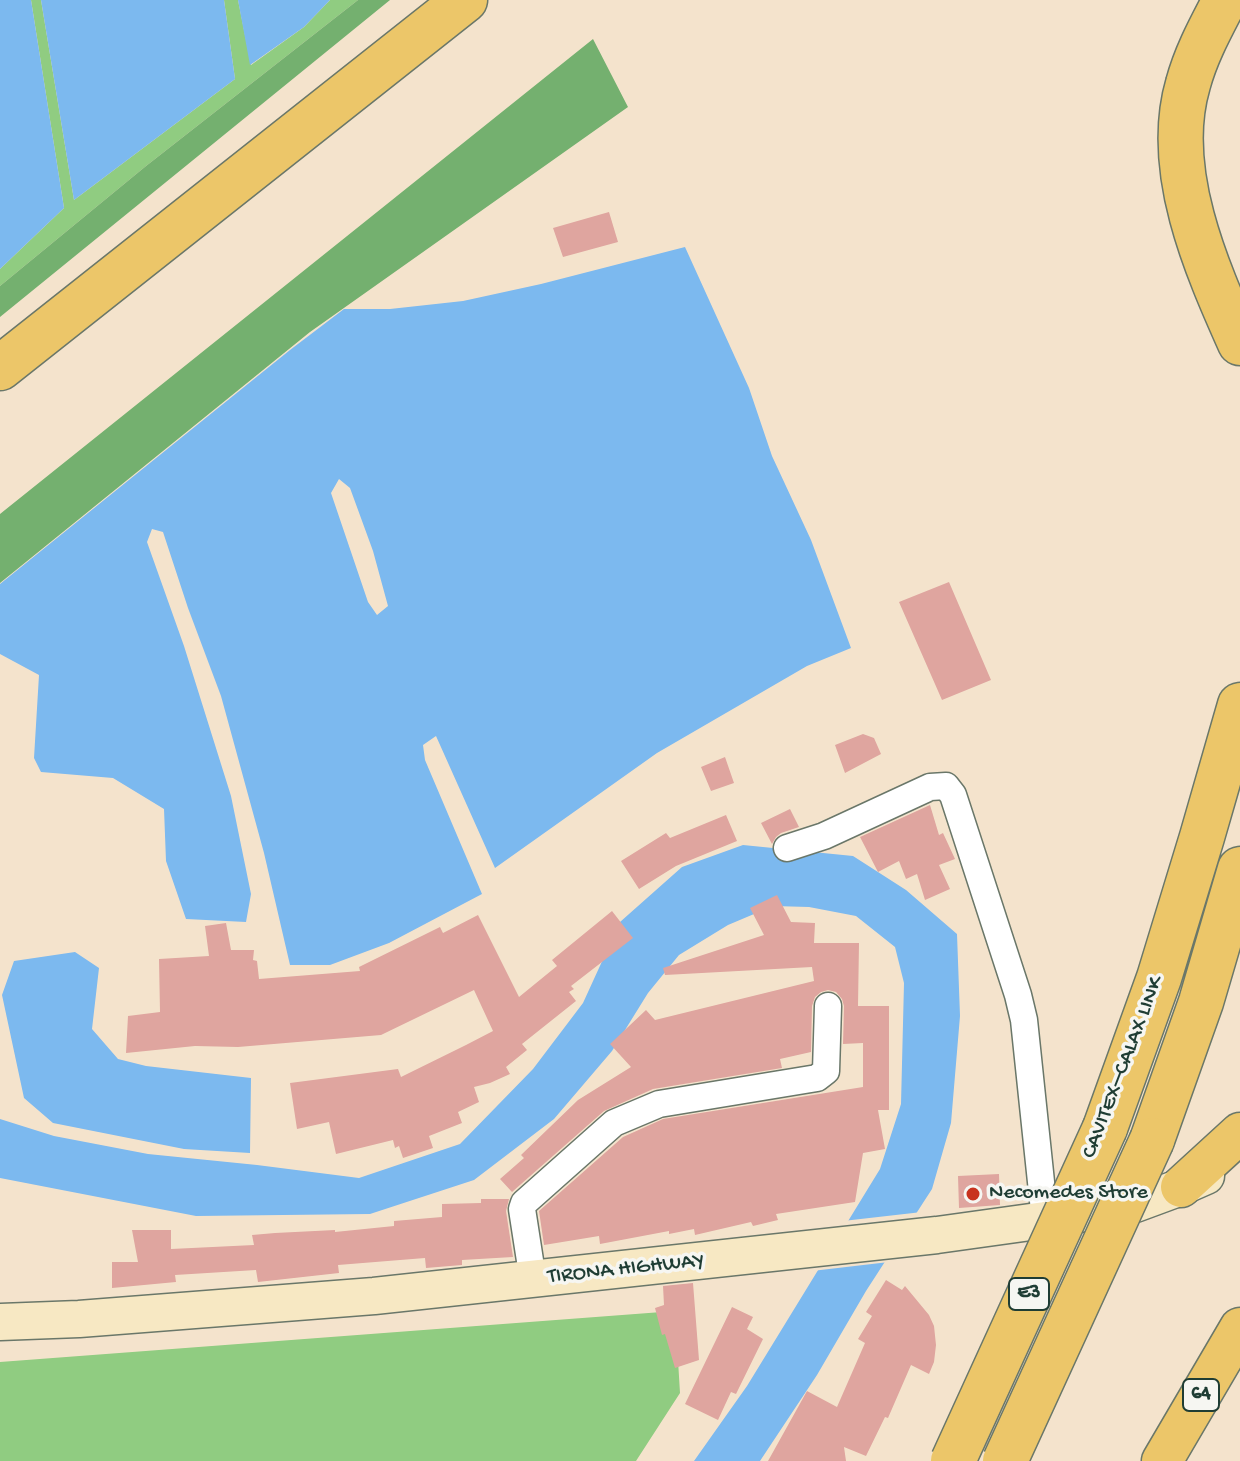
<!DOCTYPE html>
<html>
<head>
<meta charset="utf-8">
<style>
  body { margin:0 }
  canvas { display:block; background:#f4e3cc }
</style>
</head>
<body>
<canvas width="1240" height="1461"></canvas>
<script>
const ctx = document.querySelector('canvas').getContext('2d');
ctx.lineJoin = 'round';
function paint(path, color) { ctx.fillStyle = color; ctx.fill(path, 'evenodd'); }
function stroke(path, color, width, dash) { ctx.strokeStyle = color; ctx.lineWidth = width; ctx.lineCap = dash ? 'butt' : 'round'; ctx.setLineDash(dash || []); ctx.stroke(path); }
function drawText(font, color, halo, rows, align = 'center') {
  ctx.font = font + ' "Gochi Hand",sans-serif'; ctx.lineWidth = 7; ctx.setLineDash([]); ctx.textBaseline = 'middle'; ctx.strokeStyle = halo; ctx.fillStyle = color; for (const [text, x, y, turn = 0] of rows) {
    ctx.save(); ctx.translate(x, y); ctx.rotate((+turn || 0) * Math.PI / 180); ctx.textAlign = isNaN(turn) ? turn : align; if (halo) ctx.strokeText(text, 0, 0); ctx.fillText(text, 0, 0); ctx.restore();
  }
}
const green = new Path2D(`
  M31,0H41L74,200L235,79L224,0H238L251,65L304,27L330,0H358L146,166L0,286V269L64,208Z
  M675,1311L680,1393L636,1461H0V1362Z`);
const forest = new Path2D(`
  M358,0H390L0,317V286L146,166Z
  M593,39L628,107L310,332L0,583V514Z`);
const water = new Path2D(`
  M0,0H31L64,208L0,269Z
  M41,0H224L235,79L74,200Z
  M238,0H330L304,27L250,65Z
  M685,247L749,388L772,456L811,540L851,648L807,666L657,753L495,868L436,736L423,745L425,760L482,894L389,943L330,965H290L264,853L221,696L188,608L163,532L152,529L147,542L184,646L231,796L251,894L246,922L186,919L166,861L164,809L113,778L41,772L34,758L39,675L0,654V584L290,350L344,309H390L463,301L541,284ZM339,479L350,488L373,551L388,606L377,615L368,602L331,493Z
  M743,845L853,856L906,890L957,934L960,1016L951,1123L932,1189L866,1291L817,1375L760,1461H694L747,1386L880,1169L901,1104L904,983L895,947L856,916L809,907L773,906L728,925L679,955L648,993L612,1051L554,1119L474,1180L370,1214L196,1216L0,1178V1119L54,1136L148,1154L257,1165L359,1178L460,1144L533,1069L583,1003L620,922L682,867Z
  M75,952L99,968L92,1029L118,1059L146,1066L251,1078L250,1153L184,1149L53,1123L24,1098L2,995L14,961Z`);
const pier = new Path2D(`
  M922,1212L889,1262L812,1271L843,1221Z`);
const building = new Path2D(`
  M609,212L618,242L563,257L553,228Z
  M949,582L991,680L942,700L899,602Z
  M863,734L874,738L881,754L845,773L835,745Z
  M725,757L734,783L711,791L701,767Z
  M930,805L939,835L943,833L955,859L939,865L950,889L925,900L917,874L906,879L899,861L878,872L860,837Z
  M790,809L799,827L781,833L776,837L772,844L761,823Z
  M726,815L737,841L676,866L639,889L621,861L666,833L670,838Z
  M777,895L791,922L815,923L814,943H859L858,1006H889V1110H878L885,1149L863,1153L855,1202L776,1214L778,1220L753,1226L751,1222L695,1235L694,1229L669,1234V1231L600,1244L599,1236L544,1245L539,1211L623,1137L663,1119L863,1087V1043L843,1044L844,1006L842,999L836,992L828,990L821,992L815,997L812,1006L811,1052L780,1059L782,1068L653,1089L604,1111L512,1192L500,1179L524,1158L521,1155L578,1100L631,1067L610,1044L646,1010L655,1020L814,981L812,967L665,975L663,968L764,935L750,908Z
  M612,911L633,938L571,986L574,989L569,992L576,1001L522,1044L527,1050L506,1067L510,1074L490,1083L474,1087L479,1102L458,1112L462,1123L429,1136L433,1148L403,1158L399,1146L395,1148L393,1140L336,1154L329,1122L297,1129L290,1083L398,1069L401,1077L466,1045L493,1031L474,990L381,1035L238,1047L195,1046L126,1053L128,1016L160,1012L159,959L209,956L205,926L226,923L231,950H254L253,960L257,961L259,979L360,971L359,967L440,927L443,933L478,915L519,997L557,966L552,960Z
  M999,1174L1000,1205L959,1208L958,1176Z
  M481,1199H509L506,1211L513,1257L462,1260V1265L426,1268L425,1258L338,1265L339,1273L258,1282L256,1270L175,1275L176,1282L112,1288V1262H138L132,1230H171V1249L254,1245L252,1235L275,1233L335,1230V1232L394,1226V1221L442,1217V1204L481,1203Z
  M886,1280L902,1290L905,1286L929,1315L934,1326L936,1345L934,1362L929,1374L911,1365L888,1418L885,1417L866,1456L844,1447L846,1461H768L807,1391L837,1407L865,1343L858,1339L872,1316L866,1312Z
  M693,1283L699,1360L675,1368L665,1334L662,1335L655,1308L664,1305L663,1286Z
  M732,1307L753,1317L747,1329L763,1339L736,1394L731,1392L718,1420L685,1404Z`);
const street = new Path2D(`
  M787,848L824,836L930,787L946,786L953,795L1018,995L1024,1020L1045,1220
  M533,1280L522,1209L524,1203L614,1123L659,1104L817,1078L826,1071L828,1006`);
const secondary = new Path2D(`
  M0,1322L79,1319L374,1296L937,1235L1045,1220L1135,1204L1181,1187L1206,1176`);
const primary = new Path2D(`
  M1181,1187L1240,1133
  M1162,1461L1240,1328`);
const highway = new Path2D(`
  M1225,0C1211,27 1196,54 1188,84C1163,169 1206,267 1240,343
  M0,368L465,0
  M1105,1128L1159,978L1202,837L1240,705
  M1152,1140L1201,1002L1240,869`);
const highwayBridge = new Path2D(`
  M953,1461L1105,1128
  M1005,1461L1152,1140`);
const markers = [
  [973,1194,8,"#c8321e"]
];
const shields = [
  [1029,1294,40],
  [1201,1395,36]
];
const shieldNames = [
  ["E3",1029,1294],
  ["64",1201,1395]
];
const streetNames = [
  ["CAVITEX–CALAX LINK",1124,1068,-69],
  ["TIRONA HIGHWAY",626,1270,-6]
];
const poiNames = [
  ["Necomedes Store",989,1194]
];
paint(green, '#90cc81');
paint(forest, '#74b06f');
paint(water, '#7cb9ef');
paint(pier, '#f4e3cc');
paint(building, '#dfa59f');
stroke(street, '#6a7769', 29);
stroke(secondary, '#6a7769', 39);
stroke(primary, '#6a7769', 43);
stroke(highway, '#6a7769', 47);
stroke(street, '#fff', 26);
stroke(secondary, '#f7e8c3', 36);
stroke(primary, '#ecc669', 40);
stroke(highway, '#ecc669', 44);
stroke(highwayBridge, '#6a7769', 47, []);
stroke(highwayBridge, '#ecc669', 44);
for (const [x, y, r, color] of markers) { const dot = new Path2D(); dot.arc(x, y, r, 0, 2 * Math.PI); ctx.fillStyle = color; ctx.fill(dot); stroke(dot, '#f6f6f2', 3); }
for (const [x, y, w] of shields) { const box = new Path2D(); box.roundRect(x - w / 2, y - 16, w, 32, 6); ctx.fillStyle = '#f6f6f2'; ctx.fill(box); stroke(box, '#1f3d34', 2); }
drawText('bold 20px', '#1f3d34', null, shieldNames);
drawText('22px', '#1f3d34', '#f6f6f2', streetNames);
drawText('22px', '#1f3d34', '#f6f6f2', poiNames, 'left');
</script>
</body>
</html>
